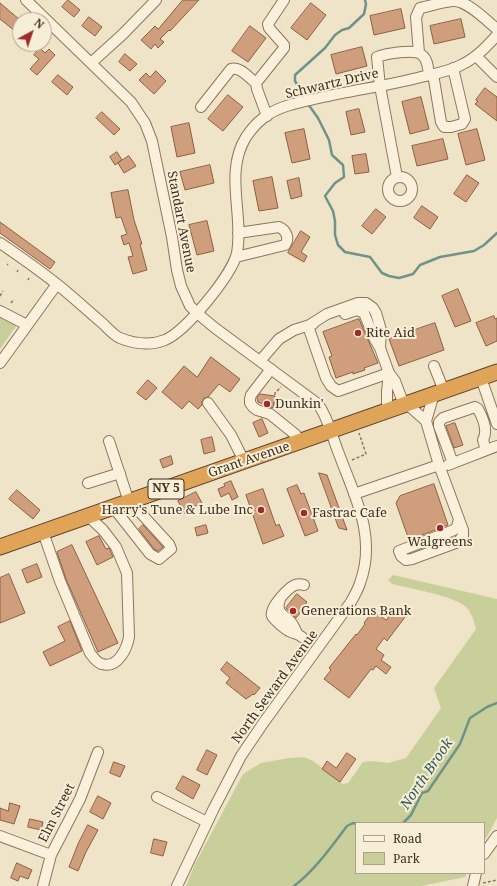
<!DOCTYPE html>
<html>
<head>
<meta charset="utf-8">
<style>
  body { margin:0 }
  #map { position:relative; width:497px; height:886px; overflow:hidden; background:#f0e4c8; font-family:"Noto Serif",serif }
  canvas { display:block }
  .legend { position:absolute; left:355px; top:822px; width:130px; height:52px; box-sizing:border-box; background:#f7eed8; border:1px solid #ada18e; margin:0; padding:5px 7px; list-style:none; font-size:12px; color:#3d2e20 }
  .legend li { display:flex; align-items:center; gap:8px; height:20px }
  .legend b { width:20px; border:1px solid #ada18e }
  .north { position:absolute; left:12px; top:12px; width:40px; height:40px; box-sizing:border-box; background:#f7eed8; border:1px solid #ada18e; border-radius:50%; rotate:40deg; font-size:11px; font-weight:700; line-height:16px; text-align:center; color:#3d2e20 }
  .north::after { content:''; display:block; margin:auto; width:14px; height:18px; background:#9e2a2b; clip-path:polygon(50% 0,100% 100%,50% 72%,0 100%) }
</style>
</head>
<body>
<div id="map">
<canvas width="497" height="886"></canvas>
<ul class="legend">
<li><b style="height:5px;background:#faf1dc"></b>Road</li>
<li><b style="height:11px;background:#c9cf9b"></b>Park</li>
</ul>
<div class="north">N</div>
</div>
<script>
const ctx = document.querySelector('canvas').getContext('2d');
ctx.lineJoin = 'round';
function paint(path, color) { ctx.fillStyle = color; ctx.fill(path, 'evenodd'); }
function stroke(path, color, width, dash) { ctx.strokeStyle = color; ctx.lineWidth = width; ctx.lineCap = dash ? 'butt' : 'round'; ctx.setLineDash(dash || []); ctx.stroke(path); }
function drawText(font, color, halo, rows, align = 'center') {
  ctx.font = font + ' "Noto Serif",serif'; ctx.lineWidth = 4; ctx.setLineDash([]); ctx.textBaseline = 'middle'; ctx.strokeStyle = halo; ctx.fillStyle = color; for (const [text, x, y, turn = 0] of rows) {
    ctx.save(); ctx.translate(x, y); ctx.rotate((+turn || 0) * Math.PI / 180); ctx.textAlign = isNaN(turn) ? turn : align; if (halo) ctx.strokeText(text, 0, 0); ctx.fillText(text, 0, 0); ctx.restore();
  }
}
const green = new Path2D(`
  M0,316L17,325L0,349Z
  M393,575L497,599V818L484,842V823H356V873H467L465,877L421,886H186L195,864L243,774L261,763L289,758L304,757L313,761L343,784L348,783L363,762L372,761L388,763L406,758L441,708L434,688L476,629C474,621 472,613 466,607C455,596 408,588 392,584L388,580Z`);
const stream = new Path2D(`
  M305,98L295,81V75L325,48L335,35L342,30L349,28L364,14L366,4L365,0
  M308,104L318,118L329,140L332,155L343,165L344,177L335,183L325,196L333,211L335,221V235L338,245L345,252L370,257L382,273L389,276L399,278L413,274L420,265L440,257L474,251L484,245L497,233
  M403,823L411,815L422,793L428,791L460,744L470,718L487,707L497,703
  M294,886C315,870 331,847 347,826L353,823L356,824`);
const building = new Path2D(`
  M68,0L80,10L74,17L62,7Z
  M183,0H199L170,31L169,30L160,39L164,42L158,48L155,44L151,49L141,40L155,26L158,29Z
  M0,3L20,20V35L0,19Z
  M311,3L326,15L307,40L291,28Z
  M401,9L405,28L374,35L370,16Z
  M89,17L102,27L95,36L82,26Z
  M461,19L465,37L434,44L430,26Z
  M250,26L266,38L248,62L232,51Z
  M362,47L367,66L336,74L331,55Z
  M40,48L45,53L49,49L55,55L37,75L30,69L39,59L34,55Z
  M125,54L137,64L130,71L119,62Z
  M156,71L166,81L154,94L139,80L146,73L150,77Z
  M58,75L73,87L67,95L52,82Z
  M485,88L497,97V121L475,104L478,101L476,100Z
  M228,95L243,107L223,131L208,119Z
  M421,97L429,129L410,134L402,102Z
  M359,109L365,132L351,135L346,112Z
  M102,112L120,129L114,135L96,118Z
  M189,123L195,153L177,157L171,127Z
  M304,129L310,159L292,163L285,133Z
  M477,129L485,160L466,165L458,134Z
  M443,139L448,159L417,166L412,146Z
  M117,152L122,160L115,165L110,157Z
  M366,154L369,172L355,174L352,156Z
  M129,156L136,166L124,173L118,163Z
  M210,165L214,183L185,190L180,172Z
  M467,175L479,183L466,202L454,194Z
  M272,177L278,208L259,211L253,181Z
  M299,178L302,196L291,199L287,181Z
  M128,190L134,220L142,244H140L147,270L133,274L128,257L133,256L129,243L124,245L121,236L127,234L121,217L116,218L111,193Z
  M422,206L438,217L430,229L414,218Z
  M376,209L386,217L372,234L362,226Z
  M207,221L214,251L197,255L189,225Z
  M0,222L55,262L50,269L0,233Z
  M301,231L310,237L301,252L307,256L304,262L288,253Z
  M458,289L471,321L455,327L442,296Z
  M494,316L495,319L497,318V341L486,346L476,323Z
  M359,319L378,363L364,368L365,370L353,374V372L336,378L329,357L332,356L323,332Z
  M435,323L444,350L399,366L389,339Z
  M211,357L240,379L230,392L219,384L208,397L204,398L202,401V405L198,409L189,401L182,409L162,392L184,366L197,377Z
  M148,380L157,388L146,400L137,393Z
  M260,394L275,396L273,408L258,402L257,398Z
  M262,419L268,433L259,437L253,423Z
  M455,423L463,445L454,448L446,426Z
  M212,437L215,451L204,454L201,440Z
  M171,456L173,464L163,468L160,460Z
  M319,473L327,475L347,530L339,528Z
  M231,481L238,497L232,500L229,493L221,497L218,489L225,486L224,484Z
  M434,484L448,525L409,540L396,503L400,496Z
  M297,485L301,494L304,493L318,531L305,536L287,489Z
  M263,489L276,526L279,524L284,536L263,544L246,495Z
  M17,490L40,510L33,519L9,499Z
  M196,492L202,503L192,508L193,510L185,514L178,501Z
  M143,525L163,547L158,551L154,549L139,529Z
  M206,525L208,533L197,536L195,528Z
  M99,536L106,549L109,548L113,557L97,565L86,542Z
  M72,545L118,643L98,652L66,579L57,552Z
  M37,564L42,577L27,583L22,570Z
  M9,574L25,613L0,623V578Z
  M297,594L307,602L304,606L305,607L296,618L286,608Z
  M395,609L405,617L387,641L384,638L376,649L384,655L381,660L391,667L386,674L376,666L373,670L371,669L349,698L324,679L331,670L329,668L356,634L357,635L365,624L364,623L373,611L386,620Z
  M70,621L82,651L50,666L43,652L65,641L58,627Z
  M227,662L260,688L254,695L253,694L246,699L226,683L230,678L221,670Z
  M207,750L217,755L207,775L197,770Z
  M347,753L356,759L340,782L322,769L327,761L336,768Z
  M114,762L125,766L120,777L110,773Z
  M183,776L200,785L193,799L176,789Z
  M98,796L111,803L103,819L90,812Z
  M10,803L20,806L14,824L0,820V808L8,811Z
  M30,819L43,822L41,830L28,827Z
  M88,825L98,830L86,852L78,871L69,867L78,844Z
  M154,839L167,842L163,856L151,853Z
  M17,863L32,870L28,879L20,876L18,881L11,878Z`);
const path = new Path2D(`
  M7,265L8,264
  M17,272L18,270
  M28,280L29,278
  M0,296L3,291
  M11,303L14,299
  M274,405L275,393L281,387
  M352,460L366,454L359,433
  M483,883L497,880`);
const minor = new Path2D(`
  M26,0L131,102L145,123L152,141L172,237L177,270L181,286L190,306L197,313L215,328L318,404C329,419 332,437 339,454C355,497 377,537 360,583C358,590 354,596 351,602L264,722L241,756L213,810L177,886
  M419,53L416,17L420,8C430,6 442,2 453,1C467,0 487,21 497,29
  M476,56L497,77
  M91,63L123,34L156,0
  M433,74L441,122L444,127H451L462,124L465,119L453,68
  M201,107L231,69C240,66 249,78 256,83
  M267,116L257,89L256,83L284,48V45L269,28L268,24L284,0
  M397,177L380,86L377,57C385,54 415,48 422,55C428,60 428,68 429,75
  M388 189a12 12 0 1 1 24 0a12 12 0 1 1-24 0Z
  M0,243C19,256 39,270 58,285C73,297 87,310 101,322C107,327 113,335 120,338C135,344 150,346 165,340C186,331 232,275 237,253C244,214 224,173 246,137C252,128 259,120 269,114C283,105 302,102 319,98C353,90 387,86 421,77C433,74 447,72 459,66C474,60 486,48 497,35
  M236,257L285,245C290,238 286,230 279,227L238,233
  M0,311L27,325
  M345,314L357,310L364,313L374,338L380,348
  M308,326L327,314L358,303H366L373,308L376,313L381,330L380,348L389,373L395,381L404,405
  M308,326L326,378L331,386L338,391L389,373L387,391V411
  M260,361L279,339L294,330L313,324
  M0,363L57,284
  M434,366L444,391
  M271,369L251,395L250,399V403L253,407L257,410L270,414L296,435
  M481,378L497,424
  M208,403L231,435L244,461
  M407,404L426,421
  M109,441L129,502
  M453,463L439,426V422L443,418L472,408L475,407L478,409C483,418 488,431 483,440L486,450
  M439,465L463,530V536L458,542L412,559L406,560L401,556L399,551L454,530L457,527L459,519
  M448,465L497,446
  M88,483L120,473
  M354,494L439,465L426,421L434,394
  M113,507L150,554L159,559L171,549L169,544L137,509L132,501
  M43,532L60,581L90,653C93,657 97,663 102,664C118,669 127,648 129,637L127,573L116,547L103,530L88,516
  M280,599C276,612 281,613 290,621C293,624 295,629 297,633
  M302,637C298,634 296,634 291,632C286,630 275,621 272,616C269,608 288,588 295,585C298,584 301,584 304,585
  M157,797L207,822
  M0,836L51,855
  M484,854L497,836
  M43,886L51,855L80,799L98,752
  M473,886L476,873`);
const highway = new Path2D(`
  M0,547L497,372`);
const markers = [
  [358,333,4,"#9e2a2b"],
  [267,404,4,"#9e2a2b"],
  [261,510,4,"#9e2a2b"],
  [304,513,4,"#9e2a2b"],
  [440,528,4,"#9e2a2b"],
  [293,611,4,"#9e2a2b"]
];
const shields = [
  [166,489,36]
];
const shieldNames = [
  ["NY 5",166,489]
];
const streetNames = [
  ["Schwartz Drive",332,84,-13],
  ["Standart Avenue",181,222,79],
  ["Grant Avenue",249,460,-19],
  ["North Seward Avenue",275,687,-54],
  ["Elm Street",57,813,-63]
];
const poiNames = [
  ["Rite Aid",366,333],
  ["Dunkin'",275,404],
  ["Harry's Tune & Lube Inc",253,510,"right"],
  ["Fastrac Cafe",312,513],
  ["Walgreens",440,542,"center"],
  ["Generations Bank",301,611]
];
const waterNames = [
  ["North Brook",427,774,-56]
];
paint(green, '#c9cf9b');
stroke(stream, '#6f938a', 2.5);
paint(building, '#cf9f7d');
stroke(building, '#8d5f41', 1);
stroke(minor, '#8d765c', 12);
stroke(highway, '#5b4430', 17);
stroke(path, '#8d765c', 1.5, [3, 2]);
stroke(minor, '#faf1dc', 10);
stroke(highway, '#e0a458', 15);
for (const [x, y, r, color] of markers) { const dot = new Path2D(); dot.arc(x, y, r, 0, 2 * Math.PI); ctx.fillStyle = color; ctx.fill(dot); stroke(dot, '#f7eed8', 1.5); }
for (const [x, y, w] of shields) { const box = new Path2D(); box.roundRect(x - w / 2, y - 10, w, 20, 3); ctx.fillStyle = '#f7eed8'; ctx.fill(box); stroke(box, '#3d2e20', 1); }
drawText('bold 12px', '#3d2e20', null, shieldNames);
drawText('13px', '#3d2e20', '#f7eed8', streetNames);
drawText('13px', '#3d2e20', '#f7eed8', poiNames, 'left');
drawText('italic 14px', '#2f5d5a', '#f7eed8', waterNames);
</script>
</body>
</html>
